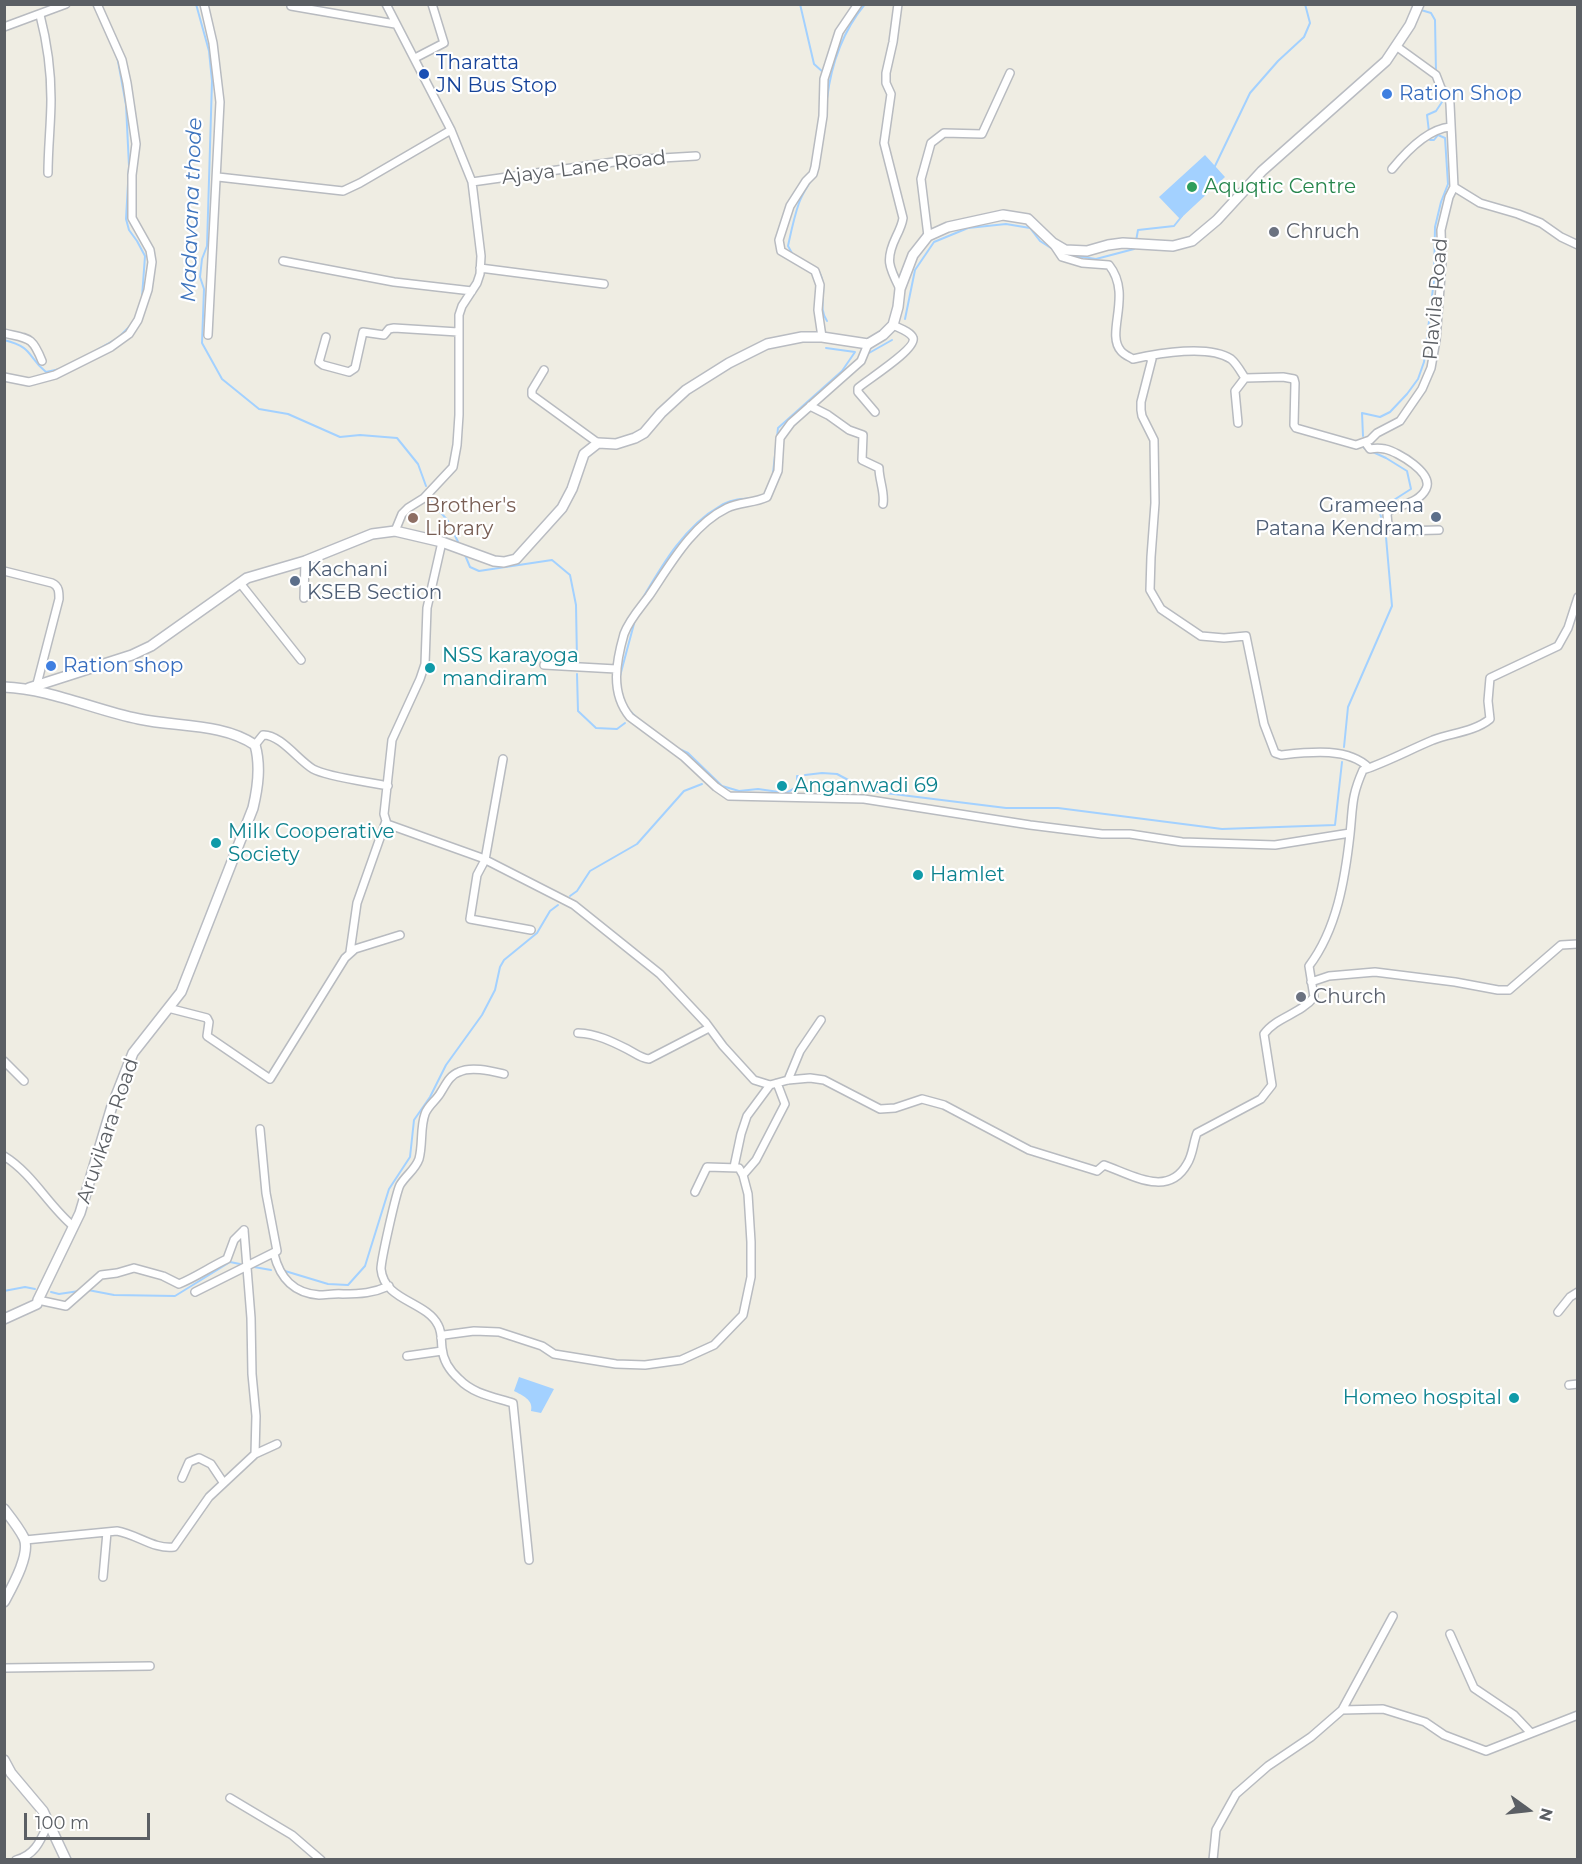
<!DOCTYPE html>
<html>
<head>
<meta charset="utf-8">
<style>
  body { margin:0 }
  #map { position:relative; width:1582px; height:1864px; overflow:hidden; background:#efede3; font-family:Montserrat,sans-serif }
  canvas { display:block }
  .frame { position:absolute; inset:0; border:6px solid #5b5f64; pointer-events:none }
  .north { position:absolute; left:1498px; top:1780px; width:60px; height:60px; -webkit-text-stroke:4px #fff; paint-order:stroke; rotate:105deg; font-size:16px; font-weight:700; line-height:24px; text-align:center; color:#5b5f64 }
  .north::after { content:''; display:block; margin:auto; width:21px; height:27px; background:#5b5f64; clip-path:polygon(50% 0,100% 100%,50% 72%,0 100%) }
  .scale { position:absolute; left:24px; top:1813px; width:126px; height:27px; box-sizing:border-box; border:3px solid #5b5f64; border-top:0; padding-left:8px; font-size:18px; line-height:21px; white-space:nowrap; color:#5b5f64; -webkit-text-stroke:4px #fff; paint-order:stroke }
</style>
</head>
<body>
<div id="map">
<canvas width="1582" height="1864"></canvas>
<div class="frame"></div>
<div class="north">N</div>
<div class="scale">100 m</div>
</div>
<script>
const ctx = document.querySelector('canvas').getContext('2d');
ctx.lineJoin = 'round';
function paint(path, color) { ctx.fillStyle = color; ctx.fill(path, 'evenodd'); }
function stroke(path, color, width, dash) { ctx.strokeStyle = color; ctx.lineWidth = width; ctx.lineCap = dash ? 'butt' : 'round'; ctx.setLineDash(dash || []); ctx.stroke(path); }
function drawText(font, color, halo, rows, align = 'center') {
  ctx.font = font + ' Montserrat,sans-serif'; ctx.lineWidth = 4.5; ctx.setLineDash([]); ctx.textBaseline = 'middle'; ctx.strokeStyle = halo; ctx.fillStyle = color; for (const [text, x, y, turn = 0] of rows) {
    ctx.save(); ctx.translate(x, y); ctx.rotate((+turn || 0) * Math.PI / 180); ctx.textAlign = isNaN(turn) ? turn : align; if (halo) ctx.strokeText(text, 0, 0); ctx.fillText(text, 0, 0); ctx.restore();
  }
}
const water = new Path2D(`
  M1205,155L1225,177L1180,219L1159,197Z
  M519,1377L554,1389L541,1413L531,1411C534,1400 522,1395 514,1391Z`);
const stream = new Path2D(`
  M196,4L209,51L212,81L207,246L202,259L200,277L204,289L202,343L222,379L259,409L288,414L340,437L360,435L397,438L418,464L426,486
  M800,4L814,64L824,73
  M1421,10L1431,13L1435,20L1436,73
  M114,49L118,61L126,105L129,166L126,219L129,230L137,241L145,256L142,297
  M827,99C831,65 843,31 865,4
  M1215,166L1250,93L1278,61L1304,37L1310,23L1305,4
  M1136,241L1138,230L1174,226L1182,216
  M793,255L788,246C791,232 794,217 799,203C805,185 818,177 820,155
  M1069,255L1096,259L1134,249V247
  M818,270C830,289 816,305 827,321
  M905,319L915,270L934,242L968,228L1006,224L1030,228L1040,241L1054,250
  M4,340C35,348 26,356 46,372L60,369
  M95,351L118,338L131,325
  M869,353L892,340
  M1363,436L1362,413L1380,417L1390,412L1407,394L1418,379L1424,362L1434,280L1435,227L1441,202L1448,184L1445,138L1438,135L1434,140H1430L1427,115L1436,111L1442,102L1440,90
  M773,473L778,428L842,371L855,352L826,348
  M431,501L448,521L459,544
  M465,555L470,567L479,571L552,560L570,575L576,605L577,660
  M641,601C661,567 684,526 720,506C730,499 743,499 755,498
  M577,674L578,711L596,728L617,729L625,723
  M620,676L635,620
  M630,711L639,720
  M1344,747L1348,707L1392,606L1386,537L1380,513L1386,505L1411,489L1407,471L1386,458L1364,448
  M677,748L688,753L722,786L739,791L758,789L786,793L797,787V776H800
  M805,775L822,773L837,774L869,791L1006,808H1058L1222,829L1335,825L1342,762
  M570,896L577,891L590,871L637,844L684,791L702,784
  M254,1267L271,1270
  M285,1271L328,1284L348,1285L365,1266L389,1189L410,1157L414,1120L430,1097L446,1065L482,1015L495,990L500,967L504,960L537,933L550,911L558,905
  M88,1290L114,1295L175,1296L230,1262L240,1264
  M4,1291L25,1287L35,1289
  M51,1292L59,1294L79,1291`);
const minor = new Path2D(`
  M204,4L213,43L220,102L208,335
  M386,4L451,130L472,182L481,256L480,274L477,283L462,306L459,315V415L457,445L453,467L424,498L408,508L402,514L395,531
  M898,4L893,42L886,73V83L891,94L884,143L903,218C902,225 899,231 896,237C885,260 889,267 900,289
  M291,6L395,24
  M40,15C47,42 51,71 51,99C51,123 48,148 48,173
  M4,27L66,4
  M415,58L444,43L432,4
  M1392,169C1405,153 1428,129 1450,127
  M218,177L343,191L360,183L451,130
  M472,182L628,160L696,156
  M1454,187L1480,203L1518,214L1541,223L1561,237L1578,245
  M928,236L921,179L931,143L944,133L982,134L1010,73
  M1054,245L1062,257L1082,263L1109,265C1133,295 1105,333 1121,351C1124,355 1130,357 1133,359L1147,356L1152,359L1141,402V410L1142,416L1154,440L1155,503L1151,557L1150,590L1161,609L1201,636L1224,638L1246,636L1264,724L1275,753L1281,755C1309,752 1348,747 1369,768
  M283,261L394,282L472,291
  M480,268L604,284
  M4,333C29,339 32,336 42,361
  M326,337L319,362L323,365L349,372L355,368L363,332L384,335L389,329L394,328L458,332
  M822,337L818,310L820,285L815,271L781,251L779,240L790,206L806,181L813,174L815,167L823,116L824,79L839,32L858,4
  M868,344L861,361L791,423L780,438L778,471L767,497C755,503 739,502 727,508C692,525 670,565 649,596C640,608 629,620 624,634C616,662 610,693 630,717L684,757L716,787L729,796L864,799L1030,825L1102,834H1130L1182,842L1275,845L1350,833
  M1147,356C1169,352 1211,346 1231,359C1237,364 1241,372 1245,378
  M544,370L532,390V395L598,443
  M4,377L29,382L55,375L111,347L129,334L138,320L148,290L152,262L150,250L132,218V175L136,144L127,83L122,60L97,4
  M810,406L828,415L849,430L863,435L862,460L879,468C879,480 885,492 883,504
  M875,412L858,392V388C867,380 917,349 913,338C911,332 899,328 893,325
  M1238,423L1235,391L1245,378L1283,377L1294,379L1295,383L1294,425L1296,428L1356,445L1370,440L1377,433L1400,421L1422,389L1431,368L1436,340L1442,262L1441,230L1449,197L1454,187L1450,104L1449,97L1441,88L1436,75L1396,46
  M1365,442L1370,449C1375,448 1380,448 1385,449C1398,452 1434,473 1426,489C1419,503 1401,504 1389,511L1387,514L1388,525L1400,531L1439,530
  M442,542L427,608L425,664L420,679L392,740L384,814L387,824L482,858L574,905L660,974L706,1023L723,1046L754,1080L770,1085L788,1080L810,1078L824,1080L880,1109L895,1108L922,1099L944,1105L1029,1150L1097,1171L1104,1165C1132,1175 1168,1198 1187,1164C1193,1155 1193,1143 1197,1133L1261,1099L1272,1085L1264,1034C1276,1017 1301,1014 1314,997L1309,966C1337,929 1345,879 1350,834C1353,806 1351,797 1363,770C1387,762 1409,750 1433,740C1451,733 1474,732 1490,719L1488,701L1490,678L1558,646L1568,628L1578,597
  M4,571L52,583C59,586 59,592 59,599L37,684
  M240,583L301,660
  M304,598L305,561
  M544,665L616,669
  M255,745L263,735C280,734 299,761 313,769C327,777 370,782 388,786
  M503,759L485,860L477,875L470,919L531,930
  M350,952L357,903L386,821
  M1311,982L1329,976L1375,972L1455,982L1498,990H1509L1561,945L1578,944
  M168,1008L207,1018L209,1022L207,1036L270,1079L345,958L355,949L400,935
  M578,1033C597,1034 611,1041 627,1049C635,1053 640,1058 649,1059L709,1028
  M4,1061L24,1081
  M504,1074C491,1071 471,1066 459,1072C450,1075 446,1084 441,1092C437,1100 428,1105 425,1114C420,1128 423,1144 419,1159C415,1170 406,1175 400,1185C396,1193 381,1260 381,1269C384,1301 426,1301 438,1325C442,1332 441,1340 442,1348C443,1360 450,1371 459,1379C473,1394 494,1397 513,1403L529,1560
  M788,1080L800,1051L821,1020
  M4,1156C33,1174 48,1205 73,1226
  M734,1167L741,1134L747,1116L770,1085
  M695,1192L707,1167L739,1168L743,1175
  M244,1230L251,1318L252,1374L256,1416L255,1454
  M274,1254C280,1278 293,1293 319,1295C327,1295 335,1293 343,1294C361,1294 373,1293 389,1286
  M195,1292L277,1251L266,1193L260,1129
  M38,1300L66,1306L101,1275L117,1273L134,1268L163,1276L179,1284C196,1277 210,1267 227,1259L234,1240L244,1230
  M1558,1312L1570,1297L1578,1292
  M441,1338L444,1335L474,1331L499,1332L542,1346L554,1354L616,1364L645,1365L681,1360L714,1345L743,1315L751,1277V1242L748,1194L743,1175L756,1160L785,1104L777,1083
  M407,1356L442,1351
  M1569,1385L1578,1384
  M182,1478L189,1462L199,1458L211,1464L223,1482
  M25,1540L117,1531C136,1534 155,1550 174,1547L209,1497L255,1454L277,1444
  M103,1577L107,1532
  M1450,1634L1474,1688L1514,1715L1531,1733
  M4,1668L150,1666
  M1342,1710L1393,1616
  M230,1798L292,1835L321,1860
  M16,1860C36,1855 41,1839 49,1822
  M1213,1860L1216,1830L1236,1794L1268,1766L1311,1737L1342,1710L1383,1709L1425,1722L1444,1735L1486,1751L1578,1715`);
const secondary = new Path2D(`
  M4,687C51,689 94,710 139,719C176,727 223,723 255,745C261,766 258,787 253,808L181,992L133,1053L112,1106L80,1213L38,1300L37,1304L4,1319
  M29,688L132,655L151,646L247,578L305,561L372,534L395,531L442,542L494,561L504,562L516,559L562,508L572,489L584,454L598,443L616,444L635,438L644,433L661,413L686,390L729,363L767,344L802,337H822L868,344L883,335L893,325L898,307L900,289L913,255L928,236L948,227L1003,215L1028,219L1053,243L1065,250L1087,251L1108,245L1123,243L1173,246L1192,241L1217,220L1262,171L1386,61L1410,25L1419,4
  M4,1509C11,1518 19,1528 24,1538C31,1554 12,1587 4,1602
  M4,1760L11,1773L43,1811L66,1860`);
const markers = [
  [424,74,6,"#1a4fb4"],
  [1387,94,6,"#3f7fe0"],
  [1192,187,6,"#2e9e5b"],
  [1274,232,6,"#6b7280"],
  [1436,517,6,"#5c6f8a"],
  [413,518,6,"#8d6e63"],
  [295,581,6,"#5c6f8a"],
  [51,666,6,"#3f7fe0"],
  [430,668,6,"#0f9aa8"],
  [782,786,6,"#0f9aa8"],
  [216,843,6,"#0f9aa8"],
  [918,875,6,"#0f9aa8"],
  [1301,997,6,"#6b7280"],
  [1514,1398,6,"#0f9aa8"]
];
const transitNames = [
  ["Tharatta",436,63],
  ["JN Bus Stop",436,86]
];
const shopNames = [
  ["Ration Shop",1399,94],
  ["Ration shop",63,666]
];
const streetNames = [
  ["Ajaya Lane Road",584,168,-7],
  ["Plavila Road",1436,299,-85],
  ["Aruvikara Road",108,1131,-71]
];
const leisureNames = [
  ["Aquqtic Centre",1204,187]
];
const worshipNames = [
  ["Chruch",1286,232],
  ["Church",1313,997]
];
const educationNames = [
  ["Brother's",425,506],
  ["Library",425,529]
];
const serviceNames = [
  ["Grameena",1424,506],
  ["Patana Kendram",1424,529],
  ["Kachani",307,570,"left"],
  ["KSEB Section",307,593,"left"]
];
const cultureNames = [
  ["NSS karayoga",442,656],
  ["mandiram",442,679],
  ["Anganwadi 69",794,786],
  ["Milk Cooperative",228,832],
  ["Society",228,855],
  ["Hamlet",930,875],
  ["Homeo hospital",1502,1398,"right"]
];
const waterNames = [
  ["Madavana thode",192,210,-88]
];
paint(water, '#a3d1ff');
stroke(stream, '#a3d1ff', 2);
stroke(minor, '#b8bbc0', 10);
stroke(secondary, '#b9bcc2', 12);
stroke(minor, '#fff', 7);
stroke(secondary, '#fff', 9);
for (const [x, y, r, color] of markers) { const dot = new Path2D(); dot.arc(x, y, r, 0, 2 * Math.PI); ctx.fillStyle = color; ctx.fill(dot); stroke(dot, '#fff', 2); }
drawText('20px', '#164399', '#fff', transitNames, 'left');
drawText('20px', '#366cbe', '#fff', shopNames, 'left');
drawText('20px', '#5b5f64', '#fff', streetNames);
drawText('20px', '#27864d', '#fff', leisureNames, 'left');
drawText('20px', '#5b616d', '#fff', worshipNames, 'left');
drawText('20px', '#785e54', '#fff', educationNames, 'left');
drawText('20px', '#4e5e75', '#fff', serviceNames, 'right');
drawText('20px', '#0d838f', '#fff', cultureNames, 'left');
drawText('italic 21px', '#3f75be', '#fff', waterNames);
</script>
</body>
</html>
